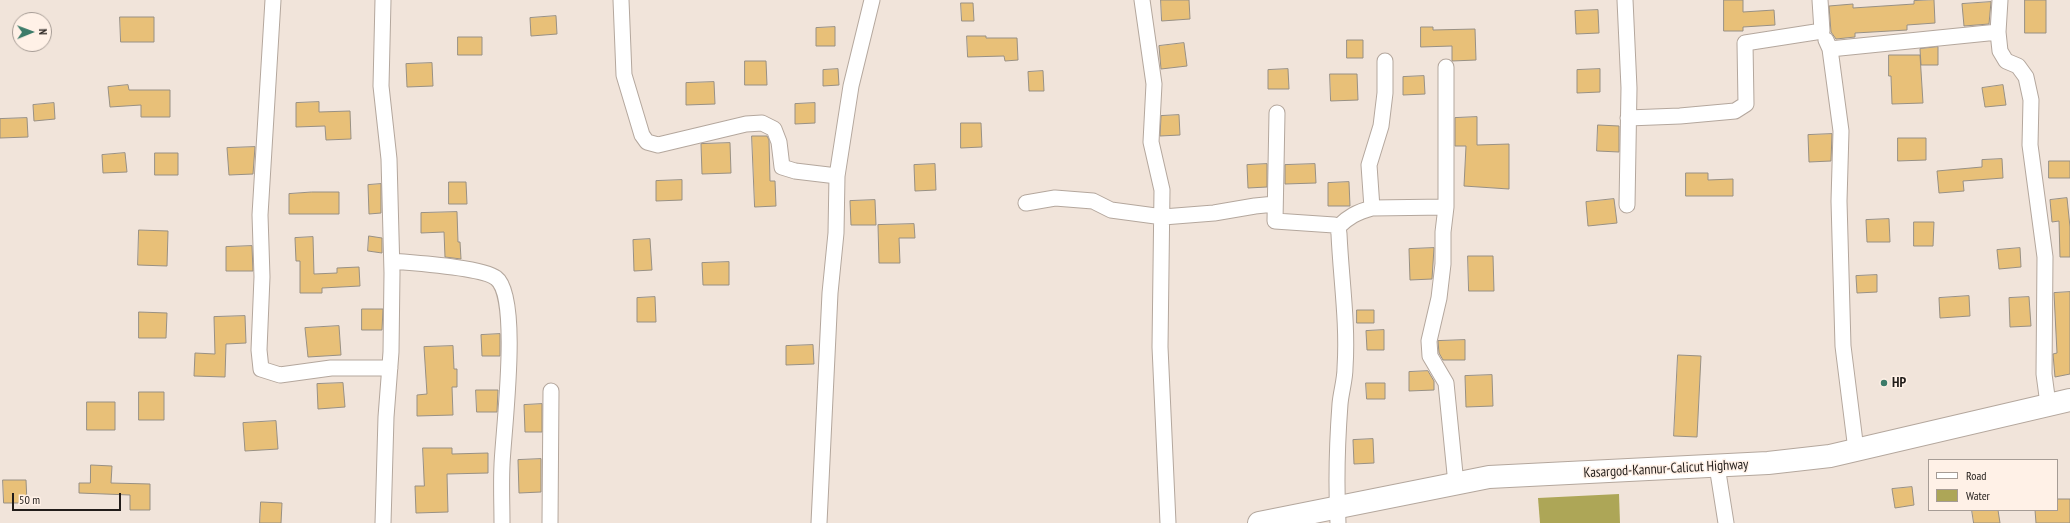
<!DOCTYPE html>
<html>
<head>
<meta charset="utf-8">
<style>
  body { margin:0 }
  #map { position:relative; width:2070px; height:523px; overflow:hidden; background:#f1e4da; font-family:"PT Sans Narrow",sans-serif }
  canvas { display:block }
  .legend { position:absolute; left:1928px; top:459px; width:130px; height:52px; box-sizing:border-box; background:#fff1e7; border:1px solid #a69c95; margin:0; padding:5px 7px; list-style:none; font-size:12px; color:#211c19 }
  .legend li { display:flex; align-items:center; gap:8px; height:20px }
  .legend b { width:20px; border:1px solid #a69c95 }
  .north { position:absolute; left:12px; top:12px; width:40px; height:40px; box-sizing:border-box; background:#fff1e7; border:1px solid #a69c95; border-radius:50%; rotate:89deg; font-size:11px; font-weight:700; line-height:16px; text-align:center; color:#211c19 }
  .north::after { content:''; display:block; margin:auto; width:14px; height:18px; background:#3c7b69; clip-path:polygon(50% 0,100% 100%,50% 72%,0 100%) }
  .scale { position:absolute; left:12px; top:493px; width:109px; height:18px; box-sizing:border-box; border:2px solid #211c19; border-top:0; padding-left:5px; font-size:12px; line-height:14px; white-space:nowrap; color:#211c19; -webkit-text-stroke:3px #fff1e7; paint-order:stroke }
</style>
</head>
<body>
<div id="map">
<canvas width="2070" height="523"></canvas>
<ul class="legend">
<li><b style="height:5px;background:#fff"></b>Road</li>
<li><b style="height:11px;background:#ada657"></b>Water</li>
</ul>
<div class="north">N</div>
<div class="scale">50 m</div>
</div>
<script>
const ctx = document.querySelector('canvas').getContext('2d');
ctx.lineJoin = 'round';
function paint(path, color) { ctx.fillStyle = color; ctx.fill(path, 'evenodd'); }
function stroke(path, color, width, dash) { ctx.strokeStyle = color; ctx.lineWidth = width; ctx.lineCap = dash ? 'butt' : 'round'; ctx.setLineDash(dash || []); ctx.stroke(path); }
function drawText(font, color, halo, rows, align = 'center') {
  ctx.font = font + ' "PT Sans Narrow",sans-serif'; ctx.lineWidth = 3; ctx.setLineDash([]); ctx.textBaseline = 'middle'; ctx.strokeStyle = halo; ctx.fillStyle = color; for (const [text, x, y, turn = 0] of rows) {
    ctx.save(); ctx.translate(x, y); ctx.rotate((+turn || 0) * Math.PI / 180); ctx.textAlign = isNaN(turn) ? turn : align; if (halo) ctx.strokeText(text, 0, 0); ctx.fillText(text, 0, 0); ctx.restore();
  }
}
const water = new Path2D(`
  M1619,494L1620,523H1540L1538,498Z`);
const building = new Path2D(`
  M1161,0H1189L1190,19L1162,21Z
  M1724,0H1743V12L1774,10L1775,25L1743,27V31H1724Z
  M1934,0L1935,23L1907,25V30L1855,33V37L1836,39L1831,32L1829,6L1853,4V8L1914,4V1Z
  M2025,0H2046V33H2025Z
  M1991,2L1989,24L1964,26L1962,4Z
  M961,3H973L974,21H962Z
  M1598,10L1599,33L1576,34L1575,11Z
  M556,16L557,34L531,36L530,18Z
  M120,17H154V42H121Z
  M835,27V46H816V28Z
  M1421,27H1433V30L1475,29L1476,60L1452,61V46L1421,47Z
  M967,36H986V38H1017L1018,60L1005,61L1004,56L968,57Z
  M458,37H482V55H458Z
  M1347,40H1363V58H1347Z
  M1184,43L1187,66L1161,69L1159,46Z
  M1938,47V65H1921L1920,49Z
  M1889,55H1920L1923,103L1892,104L1891,76H1889Z
  M745,61H766L767,85H745Z
  M432,63L433,86L407,87L406,64Z
  M838,69L839,85L823,86V70Z
  M1288,69L1289,89H1268V70Z
  M1600,69V92L1577,93V70Z
  M1043,71L1044,91H1029L1028,72Z
  M1330,74H1357L1358,100L1331,101Z
  M1424,76L1425,94L1403,95V77Z
  M714,82L715,104L686,105V83Z
  M128,85L129,90H170V117H141V105L110,107L108,87Z
  M2003,85L2006,105L1985,107L1982,88Z
  M319,102V112L350,111L351,139L326,140L325,126L296,127V103Z
  M54,103L55,119L34,121L33,105Z
  M815,103V123L795,124V104Z
  M1179,115L1180,135L1160,136L1161,116Z
  M1477,117V145L1509,144V189L1464,186L1466,146H1455V118Z
  M27,118L28,137L0,138V119Z
  M961,123H981L982,147L961,148Z
  M1598,125L1619,126V152L1597,151Z
  M1832,134L1831,161L1809,162L1808,135Z
  M752,136H767L769,140L770,181H775L776,206L755,207Z
  M1898,138H1926V160L1898,161Z
  M730,143L731,173L702,174L701,144Z
  M255,147L253,174L229,175L227,148Z
  M125,153L127,172L103,173L102,155Z
  M155,153H178V175H155Z
  M2002,159L2003,178L1963,181L1964,191L1939,193L1937,171L1982,167V160Z
  M2049,161H2070V178H2049Z
  M935,164L936,190L915,191L914,165Z
  M1267,164V187L1248,188L1247,165Z
  M1315,164L1316,183L1285,184V165Z
  M1686,173H1708V180L1733,179V196H1686Z
  M682,180V200L656,201V181Z
  M449,182H466L467,204H449Z
  M1349,182L1350,206H1328V183Z
  M381,184V213L369,214L368,185Z
  M312,192H339V214H289V194Z
  M2067,198L2070,227V257H2060L2059,221L2052,222L2050,200Z
  M1614,199L1617,223L1588,226L1586,202Z
  M875,200L876,225H851L850,201Z
  M457,212L458,242H460L461,259L445,257L444,232L421,233V213Z
  M1889,219L1890,242H1867L1866,220Z
  M1914,222H1934L1933,246H1914Z
  M914,224L915,238H899L900,263H879L878,225Z
  M139,230L168,231L167,266L138,265Z
  M369,236L382,238V253L368,251Z
  M313,237L314,274L337,273V268L359,267L360,286L322,288V293H300V261H296L295,238Z
  M650,239L652,270L634,271L633,240Z
  M252,246L253,271H226V247Z
  M1434,248L1432,279L1410,280L1409,249Z
  M2020,248L2021,267L1999,269L1997,250Z
  M1468,256H1493L1494,291H1469Z
  M729,262V285H703L702,263Z
  M1877,275V292L1857,293L1856,276Z
  M2070,292V374L2055,377L2053,354L2057,353L2054,293Z
  M1969,296L1970,316L1940,318L1939,298Z
  M655,297L656,322H637V298Z
  M2029,297L2031,326L2010,327L2009,298Z
  M362,309H383L382,330H362Z
  M1357,310H1374V323H1357Z
  M139,312L167,313L166,338H139Z
  M245,316L246,343L226,344L225,377L194,376L195,353L215,354L214,317Z
  M339,326L341,355L308,357L305,328Z
  M1384,330V350H1367L1366,331Z
  M500,334V356H482L481,335Z
  M1465,340V360H1443L1439,353L1438,341Z
  M813,345L814,364L786,365V346Z
  M453,346L454,369H457V387H452L453,415L417,416V395L427,394L424,347Z
  M1678,355L1701,356L1697,437L1674,436Z
  M1428,371L1434,381V390L1409,391V372Z
  M1492,375L1493,406L1466,407L1465,376Z
  M343,383L345,407L318,409L317,384Z
  M1366,383H1385V399H1367Z
  M476,390H498L497,412H477Z
  M139,392H164V420H139Z
  M87,402H115V430H87Z
  M542,404V432H525L524,405Z
  M276,421L278,449L245,451L243,423Z
  M1373,439L1374,463L1354,464L1353,440Z
  M423,448H452V454L488,453V473L447,474L448,512L416,513L415,486H424Z
  M541,459V492L519,493L518,460Z
  M91,465L112,466L111,483L150,484V510H130V495L79,493V483H90Z
  M3,480H26L27,503H4Z
  M1912,487L1914,505L1895,508L1892,489Z
  M2057,499H2070V523H2036L2035,510H2057Z
  M261,502L282,503L281,523H260Z
  M1972,510H1998L2000,523H1974Z`);
const street = new Path2D(`
  M273,0L260,215L262,277L259,350L261,369L280,375L331,368H390
  M621,0L624,75L642,135L647,142L658,145L746,124L762,123L774,129L779,142L782,167L795,171L837,176
  M1142,0L1154,84L1151,142L1162,190L1160,347L1168,523
  M1625,0L1629,88L1627,205
  M2000,0L1998,32L2000,51L2006,61L2018,66L2026,77L2031,100L2030,145L2045,257L2044,374L2048,404
  M1826,40L1830,49L1998,32
  M1830,49L1841,131L1839,201L1843,346L1856,450
  M1385,61V93L1381,126L1369,165L1372,208L1446,207
  M1446,67V207L1443,232V264L1439,298L1429,341L1430,356L1446,383L1456,484
  M1277,113L1275,221L1334,225L1338,227L1339,234C1341,279 1348,323 1345,368C1345,380 1341,392 1340,404C1337,444 1336,483 1338,523
  M1628,118L1680,116L1735,111L1746,104L1745,43L1822,31L1820,0
  M1026,203L1055,198L1093,201L1111,210L1163,217L1214,213L1255,206L1275,204
  M1338,227C1348,217 1357,212 1372,208
  M392,261C413,263 482,267 496,278C521,296 503,433 502,465C501,485 502,504 502,523
  M1717,466L1726,523
  M383,523L386,417L391,352L392,273L389,159L381,86L383,0
  M550,523L551,391
  M819,523L830,293L836,233L837,176L851,86L872,0`);
const highway = new Path2D(`
  M1259,523L1489,477L1768,463L1830,456L2070,400`);
const markers = [
  [1884,383,4,"#3c7b69"]
];
const poiNames = [
  ["HP",1892,383]
];
const streetNames = [
  ["Kasargod-Kannur-Calicut Highway",1666,469,-3]
];
paint(water, '#ada657');
paint(building, '#e8c078');
stroke(building, '#989084', 1);
stroke(street, '#b4a79d', 17);
stroke(highway, '#b4a79d', 24);
stroke(street, '#fff', 15);
stroke(highway, '#fff', 22);
for (const [x, y, r, color] of markers) { const dot = new Path2D(); dot.arc(x, y, r, 0, 2 * Math.PI); ctx.fillStyle = color; ctx.fill(dot); stroke(dot, '#fff1e7', 1.5); }
drawText('bold 14px', '#211c19', '#fff1e7', poiNames, 'left');
drawText('14px', '#211c19', '#fff1e7', streetNames);
</script>
</body>
</html>
